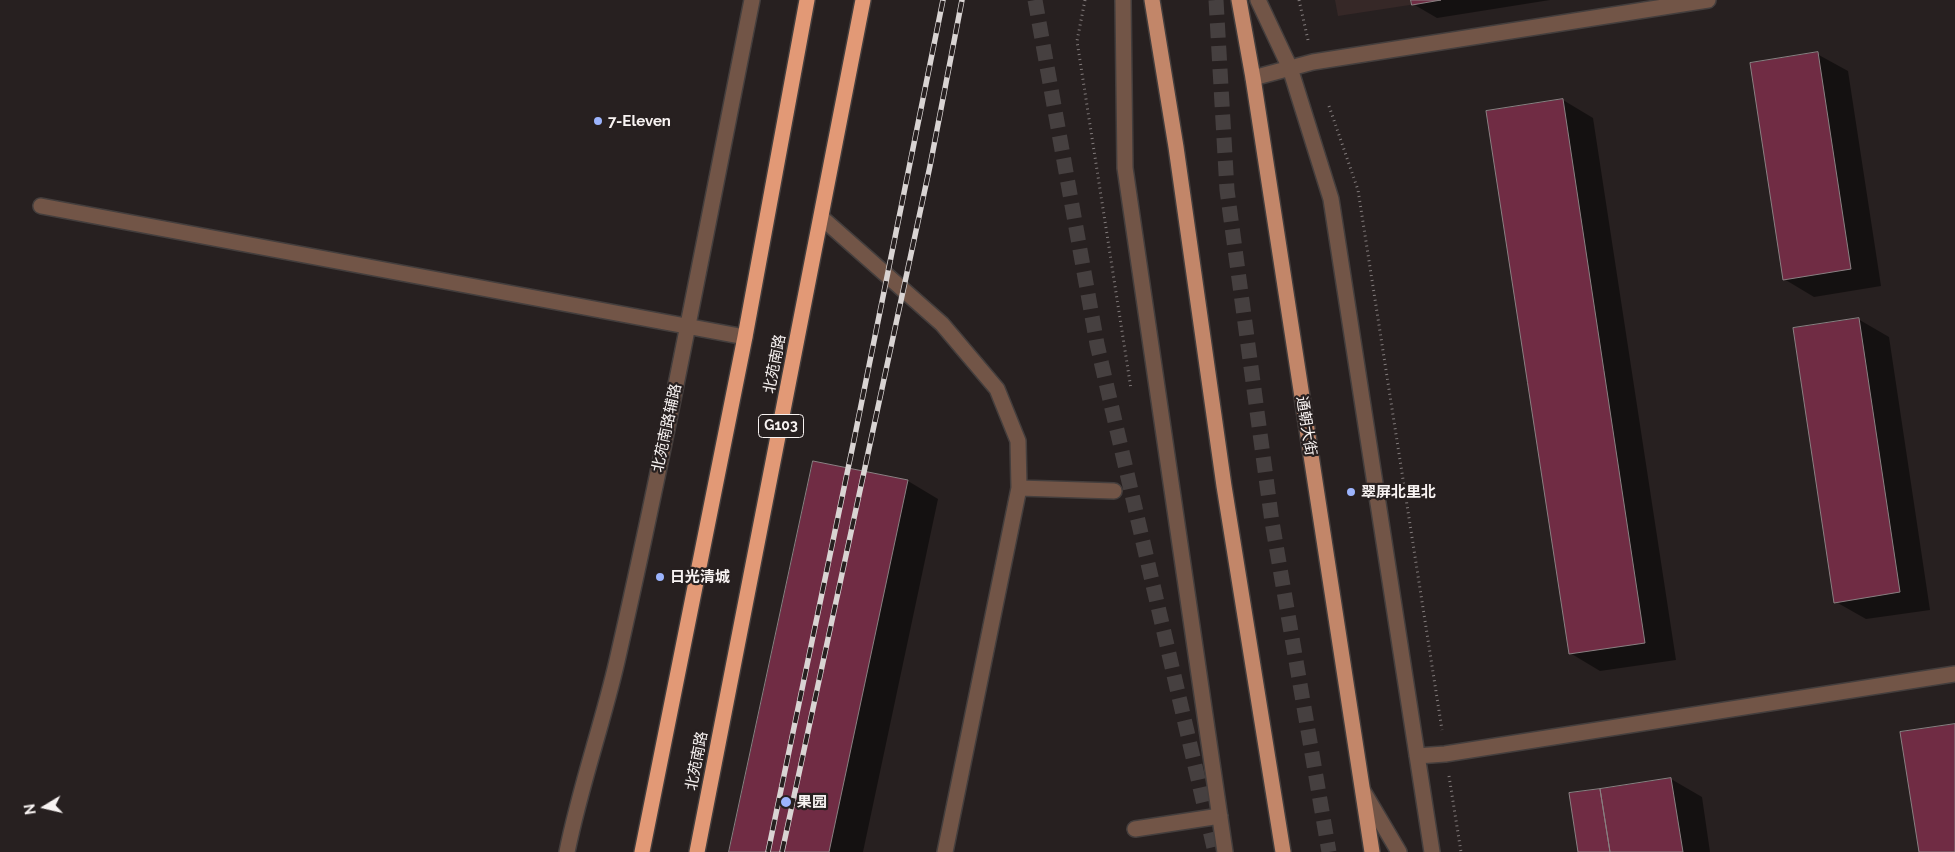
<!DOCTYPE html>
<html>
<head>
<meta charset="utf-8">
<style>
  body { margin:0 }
  #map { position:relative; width:1955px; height:852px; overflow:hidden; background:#272020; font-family:Raleway,sans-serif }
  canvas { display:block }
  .north { position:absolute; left:20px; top:782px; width:50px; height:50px; -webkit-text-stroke:4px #272020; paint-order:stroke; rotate:261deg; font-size:14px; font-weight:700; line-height:20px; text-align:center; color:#f8f3f2 }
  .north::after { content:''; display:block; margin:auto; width:18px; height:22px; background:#f8f3f2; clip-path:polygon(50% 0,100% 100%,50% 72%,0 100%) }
</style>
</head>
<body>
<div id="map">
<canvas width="1955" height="852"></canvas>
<div class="north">N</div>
</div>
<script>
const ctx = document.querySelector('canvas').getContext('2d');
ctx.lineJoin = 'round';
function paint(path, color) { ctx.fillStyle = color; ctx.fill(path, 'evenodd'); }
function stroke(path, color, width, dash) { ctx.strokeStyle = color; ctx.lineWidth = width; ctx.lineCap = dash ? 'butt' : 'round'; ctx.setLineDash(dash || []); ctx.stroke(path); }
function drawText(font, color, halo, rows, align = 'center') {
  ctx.font = font + ' Raleway,"Noto Sans SC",sans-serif'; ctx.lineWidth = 4.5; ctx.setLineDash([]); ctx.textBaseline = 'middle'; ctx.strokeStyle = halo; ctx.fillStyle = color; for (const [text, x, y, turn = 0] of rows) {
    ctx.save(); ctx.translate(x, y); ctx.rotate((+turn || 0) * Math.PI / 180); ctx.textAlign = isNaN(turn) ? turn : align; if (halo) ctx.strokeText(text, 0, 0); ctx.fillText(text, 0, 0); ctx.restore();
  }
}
const built = new Path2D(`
  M1335,0H1442L1338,16Z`);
const shadow = new Path2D(`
  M1412,0H1550L1437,18L1413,4Z
  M1817,54L1848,71L1881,286L1814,297L1784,279Z
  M1563,100L1593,118L1676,660L1600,671L1570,653Z
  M1858,319L1889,337L1930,610L1866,619L1836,602Z
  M814,463L908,481L938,499L863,852H731Z
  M1671,779L1702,797L1710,852H1579L1570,794Z`);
const building = new Path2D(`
  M1411,0H1441L1412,5Z
  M1818,52L1851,269L1783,280L1750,63Z
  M1563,99L1645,643L1569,654L1486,111Z
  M1859,318L1900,592L1834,603L1793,328Z
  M813,461L908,480L829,852H729Z
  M1955,724V852H1919L1900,732Z
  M1671,778L1683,852H1610L1600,789Z
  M1600,789L1610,852H1578L1569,793Z`);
const highwayTunnel = new Path2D(`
  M1035,0L1097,344L1215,852
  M1216,0L1227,190L1272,522L1329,852`);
const path = new Path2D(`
  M1085,0L1077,41L1131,389
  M1299,0L1308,40
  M1329,106L1358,190L1442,730
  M1449,776L1461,852`);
const minor = new Path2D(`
  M1123,0L1125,168L1225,852
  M1258,0L1290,68L1331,199L1432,852
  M1253,78L1313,62L1708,0
  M41,206L745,337
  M822,218L942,324L997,389L1018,441L1019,488L945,852
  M1019,488L1114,491
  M1417,756L1445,754L1955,674
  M1363,791L1399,852
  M1135,829L1220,816
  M567,852C580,787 602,726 617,661C667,442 708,221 752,0`);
const major = new Path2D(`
  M1152,0L1176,147L1224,486L1283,852
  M1239,0L1253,78L1372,852`);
const highway = new Path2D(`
  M642,852L745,337L807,0
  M697,852L863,0`);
const rail = new Path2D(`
  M768,852L854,440L943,0
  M782,852L930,166L962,0`);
const markers = [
  [598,121,5,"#9cb4fd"],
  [1351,492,5,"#9cb4fd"],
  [660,577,5,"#9cb4fd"],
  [786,802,6,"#9cb4fd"]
];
const shields = [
  [781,426,45]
];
const shieldNames = [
  ["G103",781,426]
];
const poiNames = [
  ["7-Eleven",608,121],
  ["翠屏北里北",1361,492],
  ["日光清城",670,577],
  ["果园",797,802]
];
const streetNames = [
  ["北苑南路",775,364,-79],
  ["通朝大街",1306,426,81],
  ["北苑南路辅路",667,428,-78],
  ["北苑南路",697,761,-79]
];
paint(built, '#362827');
paint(shadow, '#0007');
paint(building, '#702c44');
stroke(building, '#898082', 1);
stroke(highwayTunnel, '#464040', 15, [15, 8]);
stroke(minor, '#443e3d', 18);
stroke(major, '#443e3d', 18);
stroke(highway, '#443e3d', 18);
stroke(path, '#827b7b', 3, [1, 4]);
stroke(minor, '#725547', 15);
stroke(major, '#c28669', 15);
stroke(highway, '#e29976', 15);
stroke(rail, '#d9d4d3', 5.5);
stroke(rail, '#272020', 4, [11]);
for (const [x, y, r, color] of markers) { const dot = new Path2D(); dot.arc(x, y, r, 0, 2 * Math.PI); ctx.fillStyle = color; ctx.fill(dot); stroke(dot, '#272020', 2); }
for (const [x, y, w] of shields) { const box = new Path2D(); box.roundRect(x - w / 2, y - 11.5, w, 23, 4); ctx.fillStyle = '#272020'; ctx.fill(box); stroke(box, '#f8f3f2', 1); }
drawText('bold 14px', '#f8f3f2', null, shieldNames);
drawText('bold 15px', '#f8f3f2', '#272020', poiNames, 'left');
drawText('15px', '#f8f3f2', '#272020', streetNames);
</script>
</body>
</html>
